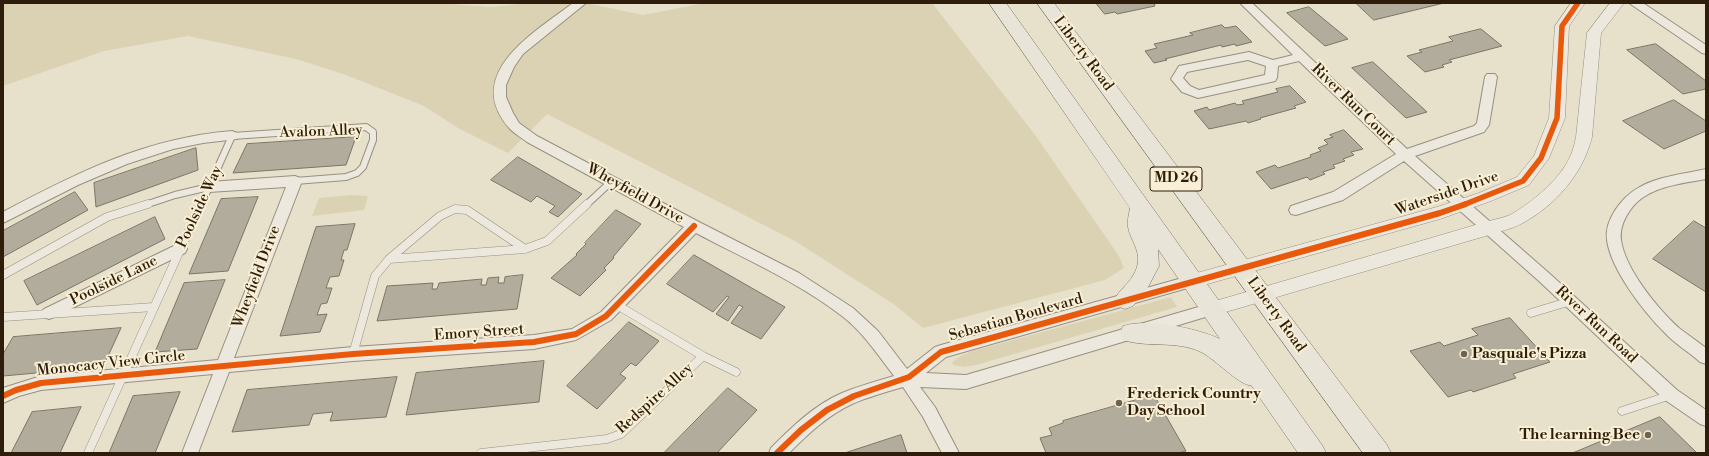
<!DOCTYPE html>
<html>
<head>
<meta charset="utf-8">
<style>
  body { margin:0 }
  #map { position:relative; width:1709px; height:456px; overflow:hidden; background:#e7e1cb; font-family:"Libre Bodoni",serif }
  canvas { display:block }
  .frame { position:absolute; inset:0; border:4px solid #2e1d0a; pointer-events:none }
</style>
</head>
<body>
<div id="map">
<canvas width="1709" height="456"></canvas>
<div class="frame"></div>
</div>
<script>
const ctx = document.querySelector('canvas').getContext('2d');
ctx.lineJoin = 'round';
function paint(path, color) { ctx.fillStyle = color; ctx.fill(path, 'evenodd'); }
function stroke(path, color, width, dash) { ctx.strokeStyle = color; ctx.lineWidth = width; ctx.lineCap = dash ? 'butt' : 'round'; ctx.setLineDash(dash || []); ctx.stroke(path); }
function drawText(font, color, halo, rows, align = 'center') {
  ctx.font = font + ' "Libre Bodoni",serif'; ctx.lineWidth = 4; ctx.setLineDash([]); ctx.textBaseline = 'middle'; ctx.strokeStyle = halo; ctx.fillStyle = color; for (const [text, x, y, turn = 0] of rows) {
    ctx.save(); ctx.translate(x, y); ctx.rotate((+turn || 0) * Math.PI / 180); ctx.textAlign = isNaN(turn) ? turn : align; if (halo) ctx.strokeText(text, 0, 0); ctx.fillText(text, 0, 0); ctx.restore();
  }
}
const green = new Path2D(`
  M3,3H436L491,7L529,3H586L643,15L705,3H932L1033,132L1119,256L1124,268L1105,280L923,328L895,305L795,241L547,114L508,153L458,128L424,106L346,75L296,59L188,36L104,51L3,86Z
  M351,195L368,196L364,210L312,216L319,198Z
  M1171,297L1177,307L976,365L963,367L954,365L952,363C958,356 965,354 973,351Z`);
const building = new Path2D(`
  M1096,3H1159L1154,4L1155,6L1117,14L1115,12L1105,14Z
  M1356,3H1444L1374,20Z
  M1309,7L1348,39L1325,46L1287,13Z
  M1222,25L1225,28L1236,26L1252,42L1236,46L1235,44L1222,47L1221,45L1165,59L1167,60L1154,63L1145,51L1157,48L1154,44L1193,35L1190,33Z
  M1481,29L1502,46L1449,60L1452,62L1442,65L1444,67L1425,72L1407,56L1422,52L1419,50L1453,41L1449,37Z
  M1656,44L1706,81V89L1683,94L1627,50Z
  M1373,62L1427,112L1406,118L1352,68Z
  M1290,86L1306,102L1294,106L1296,108L1260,118L1261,119L1248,123L1246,121L1209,129L1194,111L1207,107L1209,110L1235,103L1237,105L1244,104L1242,101L1278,92L1276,89Z
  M1674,100L1706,121V131L1664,149L1623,121Z
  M1344,130L1363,149L1351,152L1354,155L1343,159L1345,161L1333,165L1335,168L1323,172L1325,174L1310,180L1307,177L1271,189L1256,172L1275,165L1278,168L1311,157L1310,155L1321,151L1318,148L1328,144L1324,140L1333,137L1330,135Z
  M356,137L346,165L233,173L247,144Z
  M196,148L198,170L96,207L94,183Z
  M518,157L582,194L558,217L549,212L555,206L537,196L531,202L491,180Z
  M75,192L88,210L3,257V231Z
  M258,197L228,271L189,274L221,199Z
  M616,210L641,224L613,257L614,258L604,268L606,270L580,296L551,278L577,255L576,254L586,244L585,243Z
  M155,217L165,239L37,305L24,281Z
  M1694,221L1706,228V292L1653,259Z
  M355,224L347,250H344L341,260H344L339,276L330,277L326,288H332L327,303L321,304L317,315L327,314L320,332L280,336L316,227Z
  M694,255L785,307L761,339L731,323L743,307L739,305L728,321L716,314L729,297L727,296L713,312L667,284Z
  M523,275L517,309L377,321L387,286L433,283L432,289H437L439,283L482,279L481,285H486L488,278L499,277L498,283H504L505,277Z
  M225,280L197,349L155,352L184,283Z
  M1510,318L1550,362L1513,374L1516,378L1473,392L1471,390L1448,397L1410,351L1440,342L1444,346L1478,335L1472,329Z
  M629,322L659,341L636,366L631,363L620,374L626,378L597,409L567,386Z
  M121,328L103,367L3,376V354L13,337Z
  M544,361L539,402L406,415L416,373Z
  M397,377L386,417L330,421L333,412L313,414L309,425L232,432L247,390Z
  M728,388L757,410L717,453H664Z
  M180,392L155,453H109L133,396Z
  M1154,395L1186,451L1178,453H1046L1040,438L1052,435L1049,428L1063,423V421Z
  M81,407L60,453H11L32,412Z
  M1660,417L1697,453H1573Z
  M901,435L907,453H845Z`);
const serviceFar1 = new Path2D(`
  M145,205L175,195L209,187
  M201,205L232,136L366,127L373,132V140L363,167L357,173L346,177L295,181
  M586,205L612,181`);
const service = new Path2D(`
  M389,259L440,216L455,209L467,210L525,249
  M3,275L107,217L148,204
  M1531,313L1571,301
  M3,317L154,307
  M353,354L375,276L389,259L525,249L547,241L587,204
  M703,356L736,372
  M1622,411L1671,395
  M88,453L201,204
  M481,453L607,439L621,434L703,356L617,305`);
const minor = new Path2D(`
  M573,3H586L523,54L514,67L506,85V97L513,113L519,123L537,136L699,222L799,273L853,308L878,331L907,369L935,347L941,345L1193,275L1198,277L1200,281L1198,285L946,357L926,373L966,375L1212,303L1217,305L1220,309L1217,313L1212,315L966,389L920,387L935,407L959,453H942L923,417L903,387C886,392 868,397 852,404C828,415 808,434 789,453H769L771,448C792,427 814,405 842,393C859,386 877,381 894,376C878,355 863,332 842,316C798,282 745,259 696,233L611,320L576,340L534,349L353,361L229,372L198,453H182L213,374L41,390L19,396L3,403V388L41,376L218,360L286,187L209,192L204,191L202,187L204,183L209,182L295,176L300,178L302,181L234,358L353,347L534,335L572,329L601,312L684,227L527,142C522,138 515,134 510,129C461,74 535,32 573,3Z
  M1240,3H1252L1407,149L1474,126L1477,123L1485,77L1487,74H1495L1497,77L1489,125L1484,132L1415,156L1550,274L1677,390L1706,410V426L1700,424L1665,400L1540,282L1404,161L1343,200L1296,215L1291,214L1289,210L1291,206L1333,192L1396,154L1299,61L1278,66L1277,78L1275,81L1271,82L1198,98L1182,92L1171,79L1179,66L1249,52L1273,60L1293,55ZM1248,60L1266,66L1265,75L1199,90L1190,86L1183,78L1187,72Z
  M1629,3H1643L1706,45V54L1702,53Z
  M232,131L237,133L238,136L237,139L203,143L173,149L127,164L78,185L3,223V212C78,172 146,138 232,131Z
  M1706,169V179C1685,183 1661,185 1642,198C1630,207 1619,224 1621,240C1625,269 1658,309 1679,328C1688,335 1697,341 1706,348V364L1700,362C1689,352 1675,344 1665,333C1644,312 1611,270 1607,240C1604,220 1622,197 1638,188C1658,176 1684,174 1706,169Z
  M180,243L185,245L187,249L185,253L54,317L49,319L44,317L41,313L44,309Z`);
const tertiary = new Path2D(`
  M1571,3H1585L1569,26L1565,118L1549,158L1529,185L1491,201L1440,219L1193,288L1187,286L1184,281L1187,276L1193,274L1437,207L1479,193L1517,177L1534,156L1549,118L1555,26Z
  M1610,3H1624L1601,33L1592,137C1583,174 1555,206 1521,224C1512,229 1500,231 1489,235L1212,316L1206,314L1203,309L1206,304L1212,302L1489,221C1496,219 1503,218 1510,215C1528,205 1554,184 1565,166C1571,157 1574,147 1576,137L1587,33Z`);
const primary = new Path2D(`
  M989,3H1006L1322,445L1326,453H1298L1251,385C1241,387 1214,358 1201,352C1176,340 1148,348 1123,340L1120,333L1123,326C1148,318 1196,328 1220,339L1158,249L1159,266L1146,291L1133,306L1125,309L1117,306L1114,300C1119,290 1130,283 1135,272C1144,253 1131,243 1128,227C1127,221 1129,214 1130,208Z
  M1037,3H1054L1387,445L1391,453H1363Z`);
const cyclewayFar1 = new Path2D(`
  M1463,205L1523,181L1541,158L1557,118L1562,26L1578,3`);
const cycleway = new Path2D(`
  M3,396L16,390L41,383L353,354L534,342L576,334L606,316L694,226
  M777,453L801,430L827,410L854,396L909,377L941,352L1440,213L1466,204`);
const markers = [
  [1464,354,4,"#6f624e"],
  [1119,403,4,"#6f624e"],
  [1648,435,4,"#6f624e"]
];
const shields = [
  [1176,179,52]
];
const shieldNames = [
  ["MD 26",1176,179]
];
const streetNames = [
  ["Liberty Road",1083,54,53],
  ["River Run Court",1353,105,44],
  ["Avalon Alley",321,132,-2],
  ["Wheyfield Drive",635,194,29],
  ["Waterside Drive",1447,194,-19],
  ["Poolside Way",200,207,-65],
  ["Wheyfield Drive",257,277,-69],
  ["Poolside Lane",114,281,-26],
  ["Liberty Road",1276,315,54],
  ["Sebastian Boulevard",1016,318,-16],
  ["River Run Road",1596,325,43],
  ["Emory Street",479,333,-4],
  ["Monocacy View Circle",111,364,-6],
  ["Redspire Alley",655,399,-42]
];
const poiNames = [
  ["Pasquale's Pizza",1472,354],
  ["Frederick Country",1127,394],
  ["Day School",1127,411],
  ["The learning Bee",1640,435,"right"]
];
paint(green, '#dbd2b3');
paint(building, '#b2ac9d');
stroke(building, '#7b7567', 1);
stroke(serviceFar1, '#969081', 8);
stroke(service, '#969081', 9);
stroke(minor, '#969081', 2);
stroke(tertiary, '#969081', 1);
stroke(primary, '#7b7567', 1);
stroke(serviceFar1, '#ece8dd', 6);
stroke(service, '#ece8dd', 8);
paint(minor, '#ece8dd');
paint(tertiary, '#ece8dd');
paint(primary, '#e8e4d8');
stroke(cyclewayFar1, '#e8590c', 5.5);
stroke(cycleway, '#e8590c', 6);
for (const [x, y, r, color] of markers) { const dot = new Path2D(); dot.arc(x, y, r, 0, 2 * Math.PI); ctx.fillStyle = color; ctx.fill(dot); stroke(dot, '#f8efd5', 1.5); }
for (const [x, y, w] of shields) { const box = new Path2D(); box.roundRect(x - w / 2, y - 12, w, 24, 3); ctx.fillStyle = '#f8efd5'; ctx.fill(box); stroke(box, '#2e1d0a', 1); }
drawText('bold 14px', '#2e1d0a', null, shieldNames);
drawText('15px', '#2e1d0a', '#f8efd5', streetNames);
drawText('bold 15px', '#2e1d0a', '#f8efd5', poiNames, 'left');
</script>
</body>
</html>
